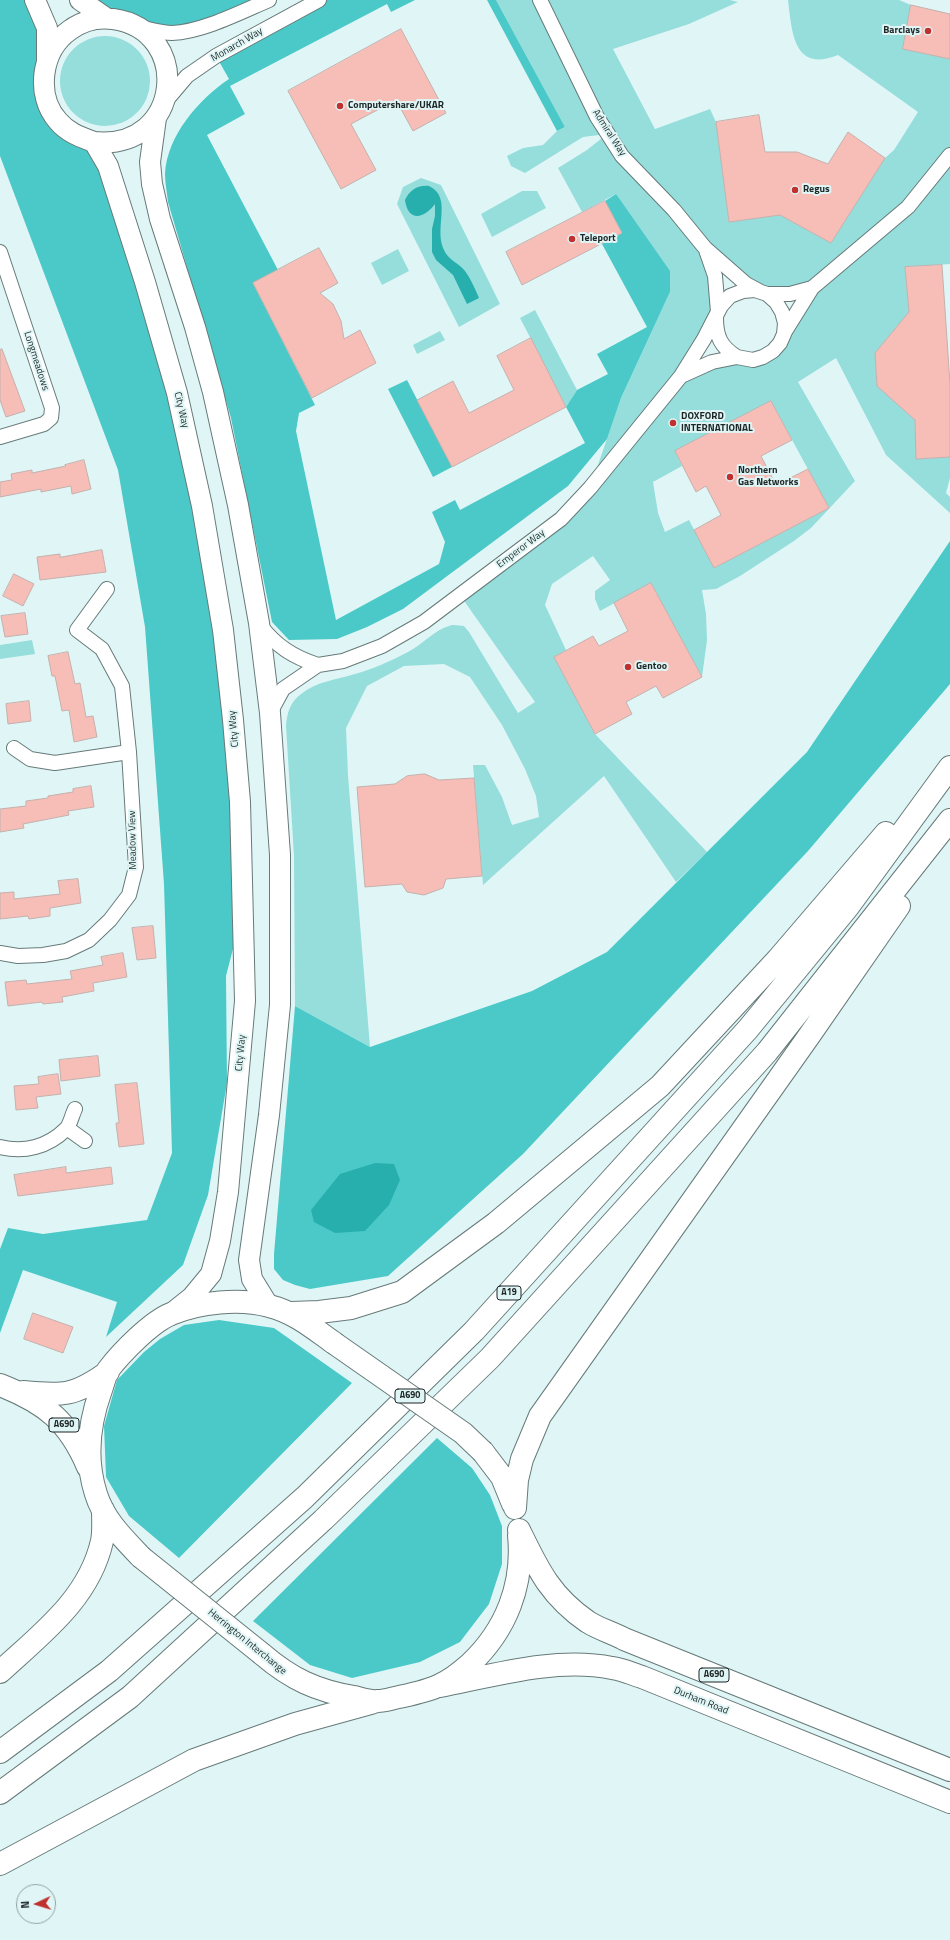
<!DOCTYPE html>
<html>
<head>
<meta charset="utf-8">
<style>
  body { margin:0 }
  #map { position:relative; width:950px; height:1940px; overflow:hidden; background:#e0f6f6; font-family:"Titillium Web",sans-serif }
  canvas { display:block }
  .north { position:absolute; left:16px; top:1884px; width:40px; height:40px; box-sizing:border-box; background:#e0f6f6; border:1px solid #92a2a2; border-radius:50%; rotate:266deg; font-size:11px; font-weight:700; line-height:16px; text-align:center; color:#1d2525 }
  .north::after { content:''; display:block; margin:auto; width:14px; height:18px; background:#bf302e; clip-path:polygon(50% 0,100% 100%,50% 72%,0 100%) }
</style>
</head>
<body>
<div id="map">
<canvas width="950" height="1940"></canvas>
<div class="north">N</div>
</div>
<script>
const ctx = document.querySelector('canvas').getContext('2d');
ctx.lineJoin = 'round';
function paint(path, color) { ctx.fillStyle = color; ctx.fill(path, 'evenodd'); }
function stroke(path, color, width, dash) { ctx.strokeStyle = color; ctx.lineWidth = width; ctx.lineCap = dash ? 'butt' : 'round'; ctx.setLineDash(dash || []); ctx.stroke(path); }
function drawText(font, color, halo, rows, align = 'center') {
  ctx.font = font + ' "Titillium Web",sans-serif'; ctx.lineWidth = 4; ctx.setLineDash([]); ctx.textBaseline = 'middle'; ctx.strokeStyle = halo; ctx.fillStyle = color; for (const [text, x, y, turn = 0] of rows) {
    ctx.save(); ctx.translate(x, y); ctx.rotate((+turn || 0) * Math.PI / 180); ctx.textAlign = isNaN(turn) ? turn : align; if (halo) ctx.strokeText(text, 0, 0); ctx.fillText(text, 0, 0); ctx.restore();
  }
}
const green = new Path2D(`
  M496,0H730L738,2L689,24L613,49L655,129L710,109L716,122L729,222L780,215L831,243L885,158L894,150L918,112L838,55C793,73 792,32 788,0H899L911,5L903,49L950,59V264L905,267L909,312L875,353L877,385L915,420L917,459L950,457V478L946,493L950,497V513L886,455L836,358L798,382L855,481L811,528L794,541L740,576L716,589L702,590L706,614L707,640L702,677L651,583L600,611L595,599V591L610,580L593,556L552,584L545,605L566,650L554,657L595,734L707,852L676,882L604,776L483,885L473,765H485L502,797L512,825L539,817L536,796L525,769L502,725L470,677L444,664L404,666L367,686L346,728L348,776L370,1047L295,1006L294,856L286,726C287,713 290,702 301,694C317,681 336,680 355,674C373,669 391,661 408,652C422,645 434,630 449,626C453,624 460,626 464,626L469,632L518,713L535,702L460,595L590,488L621,398L670,292L616,194L582,212L558,168L587,150L607,134L583,137L525,173L511,166L507,156L523,148L543,145L557,131L565,127ZM706,249L767,294L811,288L763,357L681,375L716,318ZM771,401L829,508L714,568L689,520L665,532L658,513L653,482L682,466L675,451Z
  M60 81a45 45 0 1 1 90 0a45 45 0 1 1-90 0Z
  M421,178L441,185L500,304L459,327L397,204L403,187Z
  M522,191H537L546,208L492,237L481,214Z
  M398,249L409,271L382,285L371,263Z
  M535,310L577,390L566,407L520,318Z
  M440,331L445,340L417,354L413,345Z
  M32,640L35,654L0,659V645Z`);
const forest = new Path2D(`
  M0,0H35L47,103L94,142L202,506L244,906L226,976L227,1083L208,1195L183,1265L106,1337L117,1302L23,1270L0,1333V1249L8,1228L43,1234L147,1220L172,1153L164,884L145,627L118,470L0,156Z
  M80,0H269L171,33Z
  M320,0H415L391,12L387,4L230,86L245,114L207,135L278,270L253,283L315,405L299,413L296,431L336,620L439,564L445,542L432,512L455,500L460,510L585,443L566,407L577,390L608,374L597,354L647,327L602,244L622,233L605,201L616,194L670,271V292L621,398L607,439L568,486L403,609L367,627L337,639L289,640L272,622L231,418L168,202C167,193 165,183 165,174C167,136 198,100 229,79L216,56Z
  M487,0H496L565,127L557,131Z
  M407,380L452,467L433,477L388,389Z
  M950,541V684L808,851L523,1154L388,1276L310,1289L295,1285L283,1280L274,1269V1254L295,1006L370,1047L532,991L607,952L807,752Z
  M219,1320L274,1328L352,1383L179,1558L129,1516L106,1477L104,1426L117,1380L144,1352L160,1339L184,1325Z
  M437,1438L472,1468L490,1495L502,1526V1564L489,1604L460,1642L420,1662L352,1678L310,1665L253,1621Z`);
const water = new Path2D(`
  M429,186C454,198 432,229 445,252C449,260 460,264 465,271C471,279 475,289 479,298L467,304L453,275L436,260L432,252V229L435,216V204C425,218 408,223 405,200C410,190 417,185 429,186Z
  M375,1163L394,1164L400,1180L389,1205L365,1231L335,1233L314,1222L311,1210L340,1174Z`);
const building = new Path2D(`
  M911,5L950,14V59L903,49Z
  M401,29L446,113L413,131L396,100L351,124L376,170L341,189L288,91Z
  M759,115L765,152H797L828,164L848,132L885,158L831,243L780,215L729,222L716,122Z
  M605,201L622,233L522,285L506,252Z
  M319,248L338,283L320,293L333,304L341,321L344,339L360,330L376,363L312,398L253,283Z
  M942,265L950,384V457L916,459L915,420L877,386L875,353L909,312L905,267Z
  M531,338L566,407L452,467L417,400L453,381L469,413L514,390L497,356Z
  M2,349L25,411L6,417L0,400V350Z
  M771,401L792,440L761,456L776,485L808,469L829,508L714,568L694,530L721,515L706,486L696,492L675,451Z
  M84,460L91,489L72,494L71,486L41,492V489L0,497V482L12,480L11,474L32,470V473L66,466L65,465Z
  M102,550L106,572L40,580L37,557L60,554V557Z
  M14,574L34,584L23,606L3,596Z
  M651,583L702,677L663,698L656,686L626,702L632,714L595,734L554,657L593,636L599,646L628,631L614,603Z
  M25,613L28,634L5,637L1,616Z
  M68,652L75,684L80,683L86,717L93,716L97,737L74,742L69,710L62,711L55,676H52L48,656Z
  M29,701L31,721L8,724L6,704Z
  M425,774L439,780L474,778L482,876L446,879L443,888L424,895L407,892L402,884L365,887L357,787L395,784L407,776Z
  M91,786L94,807L68,811L69,815L23,824L24,828L0,832V809L26,806V801L48,798V796L73,792V789Z
  M78,879L81,903L50,908V916L29,919L28,916L0,919V893L14,892V899L60,894L58,881Z
  M153,926L156,958L137,960L132,928Z
  M123,953L127,977L93,983L94,991L62,997L63,1002L43,1004L42,1002L8,1006L5,982L26,980L27,984L72,979L70,971L103,965L101,957Z
  M98,1056L100,1076L61,1081L59,1060Z
  M58,1074L61,1094L36,1097L38,1108L16,1110L14,1086L39,1084L38,1077Z
  M137,1083L144,1144L119,1147L116,1123H119L115,1085Z
  M66,1167V1173L111,1167L113,1184L18,1196L14,1175Z
  M33,1313L73,1327L63,1353L24,1339Z`);
const street = new Path2D(`
  M540,0L597,117L622,156L674,210L705,248L746,284L759,291
  M138,27C149,29 161,33 172,33C202,32 241,12 269,0
  M165,102L187,76L216,56L319,0
  M706,250L715,276L718,312
  M0,252L52,408L51,418L44,424L0,437
  M767,294H790L812,288
  M716,318C716,337 721,347 737,357
  M784,333L812,288L908,207L950,155
  M260,625C276,646 293,657 318,665
  M270,713L283,689L318,665L343,661L382,646L424,622L561,519L590,488L681,376L704,339L721,306L730,296L743,291L755,290L767,294L776,302L782,312L785,323L784,334L780,343L773,351L763,357L753,360L737,357L712,362L681,376
  M14,748L30,759L55,763L129,752
  M0,953L18,956L43,955L66,951L89,940L110,920L129,895L136,867L129,752L122,686L102,649L77,630L107,589
  M67,1128L85,1141
  M0,1147C24,1153 48,1147 66,1129C70,1125 72,1115 75,1109`);
const secondary = new Path2D(`
  M35,0L47,28V60
  M80,0L106,18
  M156,118L150,162L152,184L160,219L195,327L213,392L238,505L259,623L270,713L280,855V1005L269,1115L249,1260L252,1279L268,1305
  M94,142C183,151 193,30 113,19C98,17 82,21 70,30C41,50 35,95 58,121C68,133 81,137 94,142L108,166L145,282L177,393L202,506L223,630L233,720L240,802L245,1001L228,1192L220,1241L211,1274L192,1297L172,1313`);
const highway = new Path2D(`
  M291,1313L319,1312L351,1308L402,1292L496,1223L660,1086L778,959L886,833
  M0,1385C46,1403 69,1422 88,1467
  M23,1392C63,1396 75,1396 108,1372
  M483,1452L502,1477L513,1504
  M515,1508L517,1480L522,1459L540,1416L809,1036L899,906
  M519,1530C538,1569 550,1596 588,1622C599,1629 613,1633 624,1639L950,1770
  M141,1557C123,1538 104,1520 96,1494C85,1460 89,1423 101,1390C103,1384 105,1376 108,1370C121,1353 151,1322 171,1314C199,1302 240,1298 269,1306C294,1312 313,1328 334,1343
  M262,1654C291,1679 317,1691 354,1697C362,1699 371,1702 378,1701C385,1701 393,1698 399,1697C413,1694 428,1691 440,1685C451,1680 461,1672 470,1664C506,1630 524,1585 519,1535
  M0,1672C41,1634 89,1599 102,1541C104,1532 103,1520 103,1510
  M440,1686C495,1675 556,1657 612,1668C622,1669 632,1674 642,1677L950,1802
  M0,1752L109,1671L305,1497L474,1331L748,1029L848,907L950,767
  M0,1793L130,1697L323,1520L490,1358L767,1052L950,820
  M0,1864L194,1760L295,1724L371,1703`);
const highwayBridge = new Path2D(`
  M334,1343L463,1433L483,1452
  M141,1557L262,1654`);
const markers = [
  [928,31,4,"#bf302e"],
  [340,106,4,"#bf302e"],
  [795,190,4,"#bf302e"],
  [572,239,4,"#bf302e"],
  [673,423,4,"#bf302e"],
  [730,477,4,"#bf302e"],
  [628,667,4,"#bf302e"]
];
const shields = [
  [509,1293,24],
  [410,1396,30],
  [64,1425,30],
  [714,1675,30]
];
const shieldNames = [
  ["A19",509,1293],
  ["A690",410,1396],
  ["A690",64,1425],
  ["A690",714,1675]
];
const poiNames = [
  ["Barclays",920,31,"right"],
  ["Computershare/UKAR",348,106],
  ["Regus",803,190],
  ["Teleport",580,239],
  ["DOXFORD",681,417],
  ["INTERNATIONAL",681,429],
  ["Northern",738,471],
  ["Gas Networks",738,483],
  ["Gentoo",636,667]
];
const streetNames = [
  ["Monarch Way",237,45,-30],
  ["Admiral Way",609,133,57],
  ["Longmeadows",36,361,72],
  ["City Way",181,410,77],
  ["Emperor Way",521,549,-37],
  ["City Way",234,729,-95],
  ["Meadow View",133,840,-91],
  ["City Way",241,1053,-85],
  ["Herrington Interchange",247,1642,39],
  ["Durham Road",701,1701,22]
];
paint(green, '#95dedc');
paint(forest, '#4bc9c8');
paint(water, '#27afae');
paint(building, '#f6beb7');
stroke(building, '#c4b0ad', 1);
stroke(street, '#667a79', 16);
stroke(secondary, '#667a79', 22);
stroke(highway, '#667a79', 24);
stroke(street, '#fff', 14);
stroke(secondary, '#fff', 20);
stroke(highway, '#fff', 22);
stroke(highwayBridge, '#667a79', 24, []);
stroke(highwayBridge, '#fff', 22);
for (const [x, y, r, color] of markers) { const dot = new Path2D(); dot.arc(x, y, r, 0, 2 * Math.PI); ctx.fillStyle = color; ctx.fill(dot); stroke(dot, '#e0f6f6', 1.5); }
for (const [x, y, w] of shields) { const box = new Path2D(); box.roundRect(x - w / 2, y - 7, w, 14, 3); ctx.fillStyle = '#e0f6f6'; ctx.fill(box); stroke(box, '#1d2525', 1); }
drawText('bold 9px', '#1d2525', null, shieldNames);
drawText('bold 10px', '#1d2525', '#e0f6f6', poiNames, 'left');
drawText('10px', '#1d2525', '#e0f6f6', streetNames);
</script>
</body>
</html>
